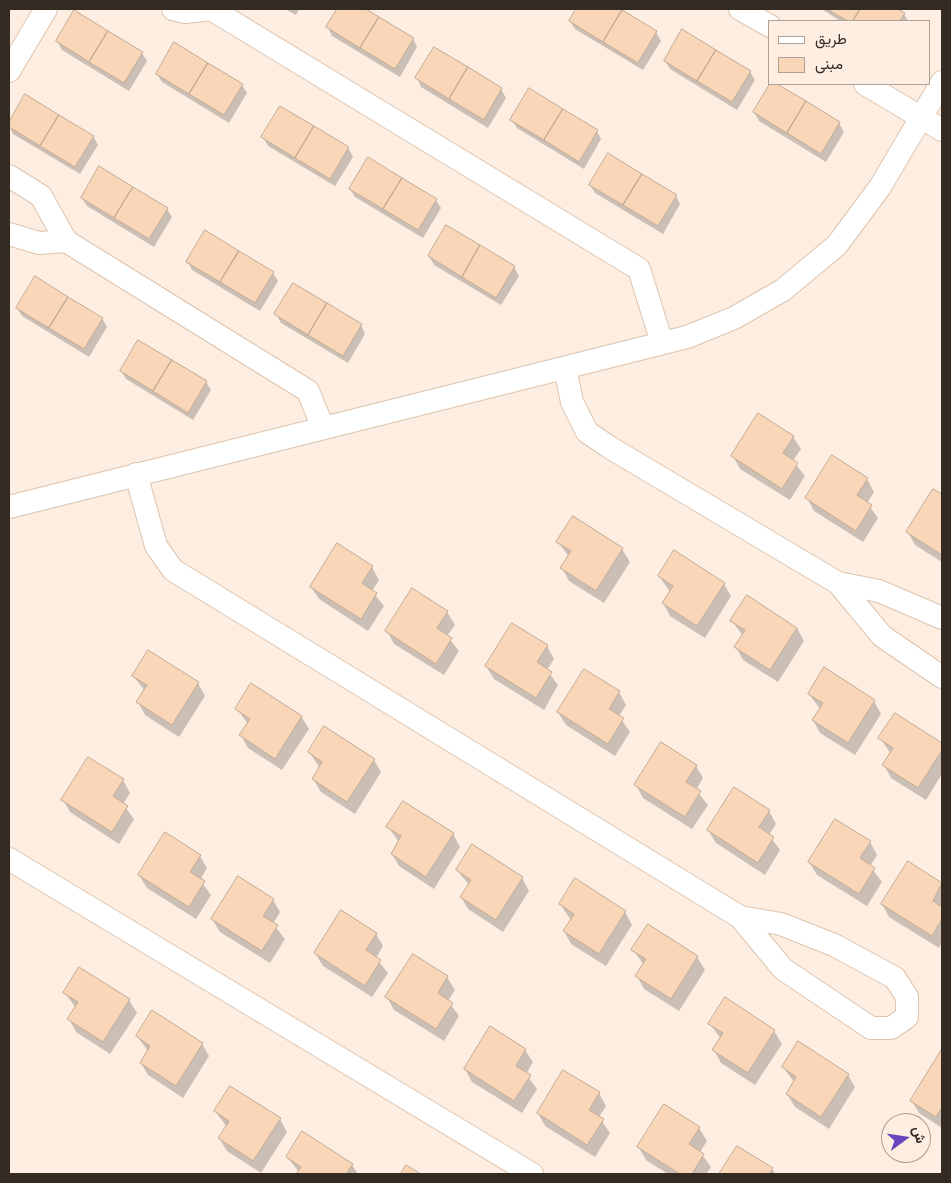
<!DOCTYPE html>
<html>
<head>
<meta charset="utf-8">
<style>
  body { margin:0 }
  #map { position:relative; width:951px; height:1183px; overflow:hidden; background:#feeee1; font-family:"Titillium Web",Vazirmatn,sans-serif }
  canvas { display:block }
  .frame { position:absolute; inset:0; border:10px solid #332a21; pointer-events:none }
  .legend { position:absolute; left:768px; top:20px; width:162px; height:65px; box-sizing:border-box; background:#feeee1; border:1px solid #ada094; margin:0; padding:6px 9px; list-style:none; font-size:15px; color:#332a21 }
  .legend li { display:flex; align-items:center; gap:10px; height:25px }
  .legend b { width:25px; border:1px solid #ada094 }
  .north { position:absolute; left:881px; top:1113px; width:50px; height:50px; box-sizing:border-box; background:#feeee1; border:1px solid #ada094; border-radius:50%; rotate:76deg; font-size:14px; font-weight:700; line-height:20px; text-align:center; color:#332a21 }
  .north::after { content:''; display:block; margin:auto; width:18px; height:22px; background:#6645be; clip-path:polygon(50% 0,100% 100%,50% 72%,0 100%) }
</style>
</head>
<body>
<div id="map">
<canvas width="951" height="1183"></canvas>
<div class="frame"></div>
<ul class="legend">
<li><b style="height:6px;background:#fff"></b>طريق</li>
<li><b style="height:14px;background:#f8d6b7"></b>مبنى</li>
</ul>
<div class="north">ش</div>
</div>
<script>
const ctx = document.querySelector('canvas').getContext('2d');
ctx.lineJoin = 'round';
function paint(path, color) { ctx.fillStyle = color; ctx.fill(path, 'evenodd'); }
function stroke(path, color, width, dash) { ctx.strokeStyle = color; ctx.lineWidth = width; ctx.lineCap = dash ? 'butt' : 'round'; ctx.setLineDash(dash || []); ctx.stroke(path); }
const shadow = new Path2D(`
  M285,9H299L296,15Z
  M339,9H363L413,38L417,47L400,77L332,36L328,27Z
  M578,9H617L656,32L661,41L643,70L575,29L570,21Z
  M822,9H896L904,14L908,21H840Z
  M57,41L142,53L147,61L129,91L62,50Z
  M434,49L501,89L506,98L488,128L421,87L417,78Z
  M665,61L750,72L755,80L737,110L670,69Z
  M157,74L242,85L247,93L229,123L162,82Z
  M772,84L839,123L844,132L826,162L759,121L754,112Z
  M26,96L93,136L98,145L80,174L13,134L9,125Z
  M512,120L597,131L601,139L584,169L517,128Z
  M263,137L348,148L353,157L335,186L268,146Z
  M590,185L676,196L680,204L663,234L595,193Z
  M350,189L436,200L441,208L423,238L355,197Z
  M82,198L167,209L172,217L154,247L87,206Z
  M447,227L514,267L519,276L501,305L434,265L429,256Z
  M188,262L273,273L278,281L260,311L192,270Z
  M17,308L102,318L107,327L89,357L22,316Z
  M276,314L361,325L365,334L348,363L281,323Z
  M121,371L206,382L211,390L193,420L126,379Z
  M793,437L801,449L793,461L805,476L790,500L740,469L733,456Z
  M867,479L874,492L867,503L878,518L863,542L814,511L807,498Z
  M934,490L942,496V562L915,545L908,532Z
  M573,517L622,549L630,562L604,603L569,581L562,568L569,557L558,542Z
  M372,567L379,580L372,591L384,606L368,631L319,599L311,587Z
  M659,576L724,584L731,596L705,638L670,616L663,603L670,592Z
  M447,612L455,625L447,636L459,651L444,675L394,644L387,631Z
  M732,621L797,628L804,641L778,682L743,660L736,647L743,636Z
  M547,646L554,659L547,670L558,685L544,710L494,679L486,666Z
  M133,676L198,683L205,696L179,737L145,715L138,702L145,691Z
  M619,692L626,705L619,716L630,732L615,756L566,725L558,712Z
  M809,694L874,701L881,714L855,755L820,733L813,720L820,709Z
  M237,709L301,716L309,729L282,770L248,748L241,735L248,724Z
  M895,714L942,745V774L926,800L891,778L884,765L891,754L880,738Z
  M309,752L374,760L381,772L355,814L321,792L313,779L320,768Z
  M696,766L703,778L696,790L708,805L692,829L643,798L636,785Z
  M123,780L130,793L123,804L134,819L119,844L70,812L63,800Z
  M769,811L776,824L769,835L780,850L765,875L716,843L708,830Z
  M388,827L453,834L460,847L434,889L399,866L392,854L399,842Z
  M870,842L877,855L870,866L882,882L867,906L817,875L809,862Z
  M200,856L207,868L200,880L211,895L196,919L147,888L139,875Z
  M908,862L942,884V943L939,948L889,917L882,904Z
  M457,870L522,878L529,891L503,932L468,909L461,897L469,885Z
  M273,900L280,912L273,924L285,939L270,963L220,932L212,919Z
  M560,904L625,912L632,925L606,966L571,944L564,931L571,920Z
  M648,926L697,957L705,970L679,1011L644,989L637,976L644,965L633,950Z
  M376,934L383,946L376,958L388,973L372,997L323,966L315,953Z
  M447,977L455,990L448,1001L459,1016L444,1041L394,1010L387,997Z
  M65,993L129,1000L137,1013L110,1054L76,1032L69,1019L76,1008Z
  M710,1024L774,1031L782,1044L755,1085L721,1063L714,1050L721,1039Z
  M137,1036L202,1044L209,1056L183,1098L148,1075L141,1063L148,1051Z
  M525,1050L533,1062L526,1074L537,1089L522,1113L472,1082L465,1069Z
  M942,1051V1128L919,1113L912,1101Z
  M783,1067L848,1075L855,1087L829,1129L795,1107L787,1094L794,1082Z
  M599,1093L606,1106L599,1117L610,1133L595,1157L545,1126L538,1113Z
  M665,1106L699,1128L707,1141L700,1152L711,1167L706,1174H668L646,1160L639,1148Z
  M215,1111L280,1119L287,1132L261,1173L227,1151L219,1138L227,1127Z
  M737,1147L772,1169L775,1174H720Z
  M287,1157L352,1165L358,1174H297L299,1172Z`);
const building = new Path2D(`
  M337,9H366L379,17L360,48L326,27Z
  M576,9H619L622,10L603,42L569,21Z
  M827,9H860L853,21H848Z
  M860,9H898L905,13L900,21H853Z
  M74,10L108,31L89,62L56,41Z
  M622,10L657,31L638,63L603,42Z
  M379,17L414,38L395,69L360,48Z
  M682,29L716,50L697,81L664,61Z
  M108,31L143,52L124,83L89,62Z
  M174,42L208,63L189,94L156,74Z
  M434,47L468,67L449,99L415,78Z
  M716,50L751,71L732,102L697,81Z
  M208,63L243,84L224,115L189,94Z
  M468,67L502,88L484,120L449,99Z
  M770,84H777L806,101L787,133L753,112Z
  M529,88L563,109L544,140L510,120Z
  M25,94L59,115L40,146L9,127V122Z
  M806,101L840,122L821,154L787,133Z
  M280,106L314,126L295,158L261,137Z
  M563,109L598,130L579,162L544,140Z
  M59,115L94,136L75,167L40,146Z
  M314,126L349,147L330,179L295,158Z
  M608,153L642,174L623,205L589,185Z
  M368,157L402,178L383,209L349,189Z
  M99,166L133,187L114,218L81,198Z
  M642,174L677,195L658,226L623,205Z
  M402,178L437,199L418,230L383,209Z
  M133,187L168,208L149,239L114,218Z
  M446,225L480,245L462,277L428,256Z
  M205,230L239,251L220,282L186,262Z
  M480,245L515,266L496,298L462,277Z
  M239,251L274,272L255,303L220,282Z
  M35,276L68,297L49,328L16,308Z
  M293,283L327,303L308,335L274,314Z
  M68,297L103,318L84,349L49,328Z
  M327,303L362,324L343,356L308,335Z
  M138,340L172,360L153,391L120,371Z
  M172,360L207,381L188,413L153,391Z
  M758,413L794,436L783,453L798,463L782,489L731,456Z
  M832,455L868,478L857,495L872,505L856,531L805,498Z
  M933,489L942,494V555L906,532Z
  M573,516L623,548L596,591L560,568L571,551L556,542Z
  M337,543L373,566L362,583L377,593L361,619L310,587Z
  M674,550L725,583L697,626L662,603L673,586L658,576Z
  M412,588L448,611L437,628L452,638L436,664L385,631Z
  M747,595L797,628L770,670L734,647L745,630L730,621Z
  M512,623L548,645L537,662L552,672L536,698L485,666Z
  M148,650L199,682L172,725L136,702L147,685L132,676Z
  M824,667L875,700L848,743L812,720L823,703L808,694Z
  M584,669L620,691L609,709L624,718L608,744L557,712Z
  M251,683L302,716L275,759L239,735L250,719L235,709Z
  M895,713L942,743V750L918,788L882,765L893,748L878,738Z
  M324,726L375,759L347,802L312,779L322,762L308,752Z
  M661,742L697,765L686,782L701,791L685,817L634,785Z
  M88,757L124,779L113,796L128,806L112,832L61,800Z
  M734,787L770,810L759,827L774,837L758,863L707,830Z
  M403,801L454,833L426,877L391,854L401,836L386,827Z
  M835,819L871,841L860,858L875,868L859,894L808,862Z
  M165,832L201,855L190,872L205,881L189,907L138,875Z
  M472,844L523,877L496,920L460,897L471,880L456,870Z
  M908,861L942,883L933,901L942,907V919L932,936L881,904Z
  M238,876L274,899L263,916L278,925L262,951L211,919Z
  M575,878L626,911L599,954L563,931L574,914L559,904Z
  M341,910L377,933L366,950L381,960L365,986L314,953Z
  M648,924L698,956L671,999L635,976L646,959L631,950Z
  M413,954L448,976L438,993L453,1003L436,1029L385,997Z
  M79,967L130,999L103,1042L67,1019L78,1002L63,993Z
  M725,997L775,1030L748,1073L712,1050L723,1033L708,1024Z
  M152,1010L203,1043L176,1086L140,1063L150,1046L136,1036Z
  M490,1026L526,1049L516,1066L531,1075L514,1101L464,1069Z
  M798,1041L849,1074L821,1117L786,1094L796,1077L782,1067Z
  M942,1049V1107L936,1117L910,1101Z
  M563,1070L600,1092L589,1110L604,1119L587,1145L537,1113Z
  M230,1086L281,1118L253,1161L218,1138L229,1121L214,1111Z
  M664,1104L700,1127L689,1144L704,1154L692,1174H680L637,1147Z
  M302,1131L353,1164L346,1174H296L301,1167L286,1157Z
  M737,1146L773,1168L769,1174H719Z
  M406,1165L421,1174H401Z`);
const minor = new Path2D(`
  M173,9L185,12L211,9
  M211,9L639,269L662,343
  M740,9L770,26
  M9,71L46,9
  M865,84L942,130
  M9,176L41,196L66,241L308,391L323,428
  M9,234L39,243L66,241
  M565,368L572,402L587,432L609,447L838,583L882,636L942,677
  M136,474L156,546L173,570L740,917L783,969L871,1028H891L907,1017V997L895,978L834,945L781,924L740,917
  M9,507L687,337L734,318L783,290L837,245L880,187L942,82
  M838,583L879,591L942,618
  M9,859L532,1174`);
paint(shadow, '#0003');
paint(building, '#f8d6b7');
stroke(building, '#c2aa95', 1);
stroke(minor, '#ddc4ae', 24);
stroke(minor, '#fff', 22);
</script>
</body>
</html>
